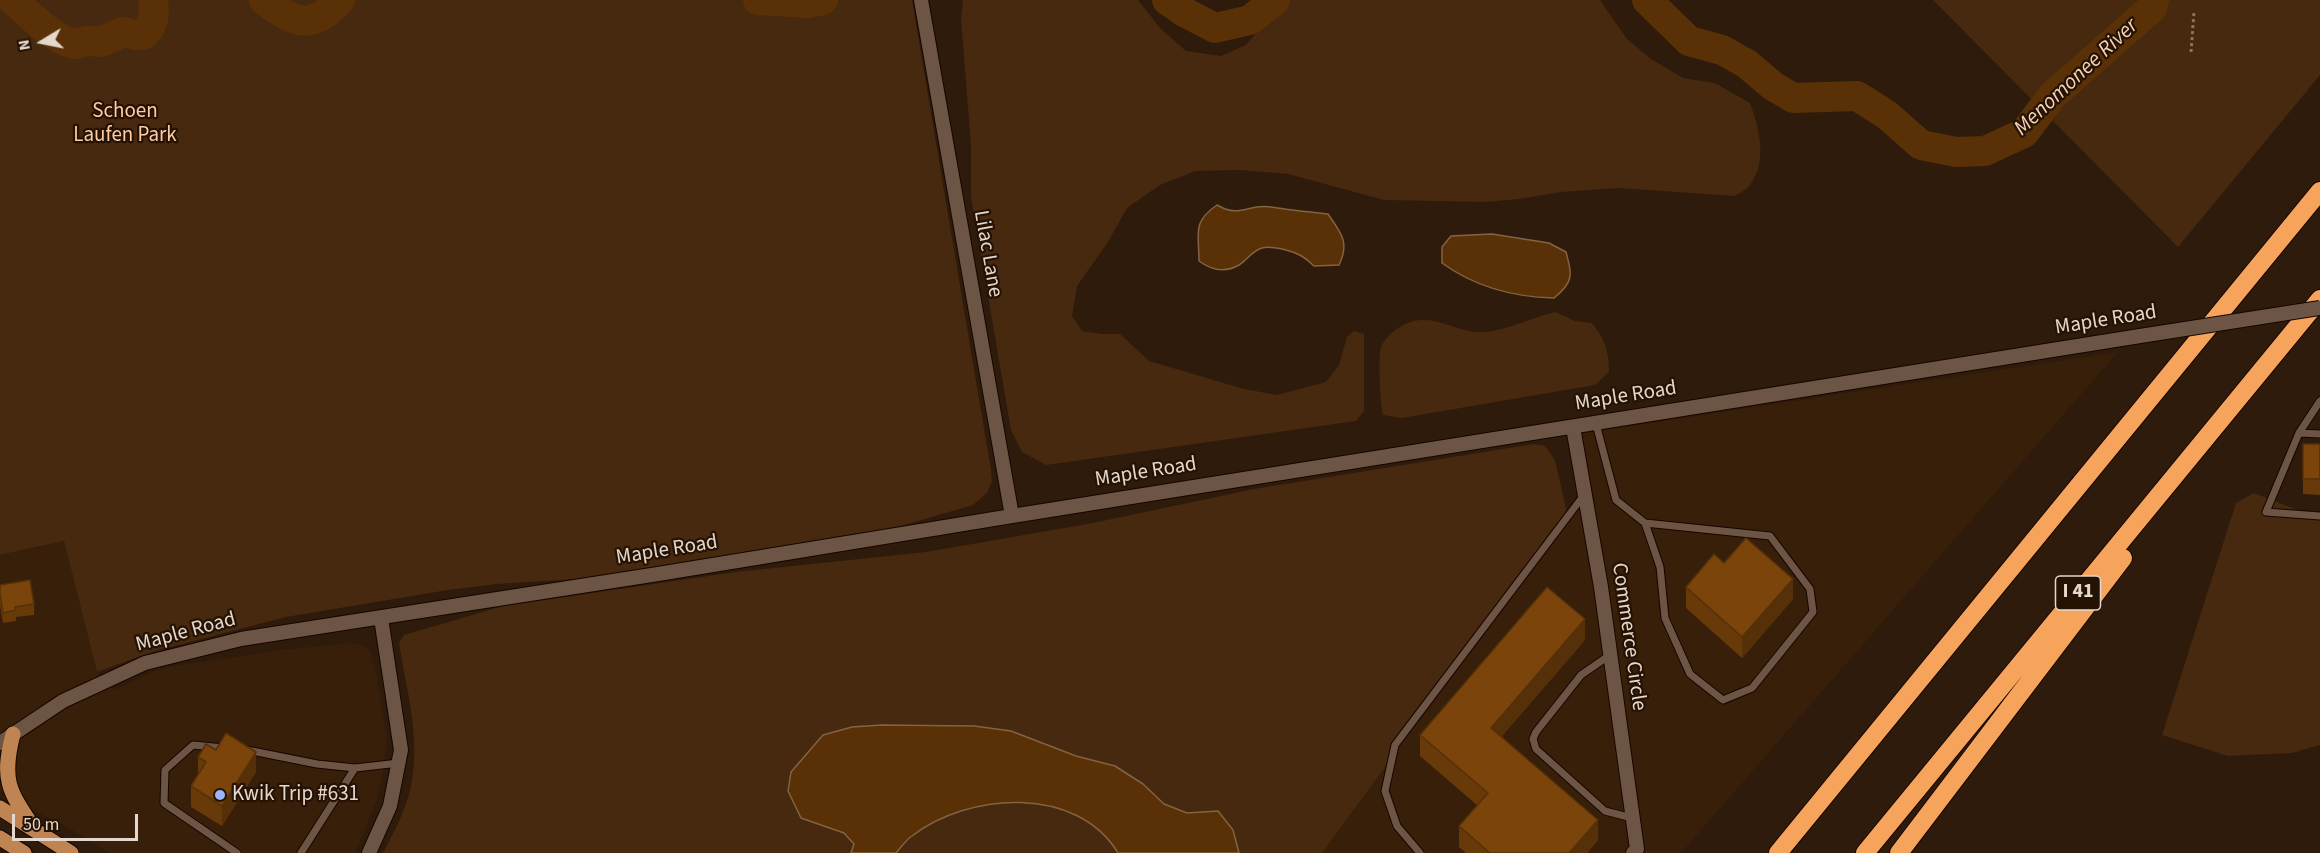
<!DOCTYPE html>
<html>
<head>
<meta charset="utf-8">
<style>
  body { margin:0 }
  #map { position:relative; width:2320px; height:853px; overflow:hidden; background:#2f1b0b; font-family:"Source Sans 3",sans-serif }
  canvas { display:block }
  .north { position:absolute; left:12px; top:12px; width:60px; height:60px; -webkit-text-stroke:4px #251203; paint-order:stroke; rotate:260deg; font-size:16px; font-weight:700; line-height:24px; text-align:center; color:#e4d7cd }
  .north::after { content:''; display:block; margin:auto; width:21px; height:27px; background:#e4d7cd; clip-path:polygon(50% 0,100% 100%,50% 72%,0 100%) }
  .scale { position:absolute; left:12px; top:814px; width:126px; height:27px; box-sizing:border-box; border:3px solid #e4d7cd; border-top:0; padding-left:8px; font-size:18px; line-height:21px; white-space:nowrap; color:#e4d7cd; -webkit-text-stroke:4px #251203; paint-order:stroke }
</style>
</head>
<body>
<div id="map">
<canvas width="2320" height="853"></canvas>
<div class="north">N</div>
<div class="scale">50 m</div>
</div>
<script>
const ctx = document.querySelector('canvas').getContext('2d');
ctx.lineJoin = 'round';
function paint(path, color) { ctx.fillStyle = color; ctx.fill(path, 'evenodd'); }
function stroke(path, color, width, dash) { ctx.strokeStyle = color; ctx.lineWidth = width; ctx.lineCap = dash ? 'butt' : 'round'; ctx.setLineDash(dash || []); ctx.stroke(path); }
function drawText(font, color, halo, rows, align = 'center') {
  ctx.font = font + ' "Source Sans 3",sans-serif'; ctx.lineWidth = 4.5; ctx.setLineDash([]); ctx.textBaseline = 'middle'; ctx.strokeStyle = halo; ctx.fillStyle = color; for (const [text, x, y, turn = 0] of rows) {
    ctx.save(); ctx.translate(x, y); ctx.rotate((+turn || 0) * Math.PI / 180); ctx.textAlign = isNaN(turn) ? turn : align; if (halo) ctx.strokeText(text, 0, 0); ctx.fillText(text, 0, 0); ctx.restore();
  }
}
const built = new Path2D(`
  M2118,352L1681,853H1312L1581,502L1570,435Z
  M64,541L97,672L114,690L152,672L170,667L279,650L351,643L364,645L370,651L376,673L387,739L384,766L377,800L355,853H109L66,826L24,806L0,790V555Z`);
const green = new Path2D(`
  M0,0H912L991,470L992,481L987,493L973,505L883,531L576,579L497,584L448,590L286,617L155,651L97,672L64,541L0,555Z
  M963,0H1138L1161,29L1186,51L1221,56L1246,45L1284,0H1600L1627,39L1651,59L1683,78L1715,83L1750,103C1759,127 1768,161 1750,185C1747,189 1740,193 1735,196L1619,188L1561,192L1519,199L1485,202L1384,200L1288,174L1239,170L1195,171L1160,185L1127,208L1108,242L1077,286L1072,316L1082,331L1102,334H1120L1149,361L1244,389L1277,395L1326,382L1339,365L1347,337L1354,331L1364,334V411L1356,421L1046,465L1022,452L1011,430L971,197V144L961,20Z
  M1933,0H2320V75L2178,247Z
  M1555,312L1575,321L1592,323C1605,339 1609,352 1609,372L1595,385L1402,418L1383,415C1380,404 1378,356 1381,347C1387,333 1406,320 1422,320C1442,319 1459,332 1479,332C1505,332 1530,318 1555,312Z
  M1534,444L1545,446L1555,460L1568,517L1322,853H383C395,830 408,806 412,780C420,734 406,688 399,643L404,635L503,606L736,572L926,552L1093,523L1254,489Z
  M2254,493L2320,519V745L2292,753L2228,756L2162,735L2236,503Z`);
const water = new Path2D(`
  M1217,205C1241,219 1248,203 1271,207C1290,210 1309,212 1328,214C1341,233 1350,242 1339,265L1314,266C1305,257 1298,253 1286,250C1278,248 1270,246 1262,248C1252,251 1247,260 1239,265C1225,273 1211,270 1199,261C1199,233 1192,222 1217,205Z
  M1492,234L1549,243L1566,252C1572,275 1574,282 1554,298C1514,297 1475,287 1442,263V247L1451,236Z
  M882,725L974,726L1011,731L1076,756L1115,766L1143,784L1164,804L1187,813L1218,811L1233,830L1239,853H1118C1077,785 969,792 912,836C906,840 901,847 896,853H851L854,844L844,833L801,818L788,791L791,772L823,735L852,727Z`);
const river = new Path2D(`
  M13,0L42,26L62,40L74,44L88,41L101,42L123,32L135,35L145,34C154,23 155,14 153,0
  M264,0C296,24 311,31 340,0
  M758,0L808,3L823,0
  M1167,0L1186,13L1215,28L1250,20L1275,0
  M1647,0L1689,41L1722,50L1747,64L1773,86L1793,98L1857,96L1887,115L1921,145L1956,152L1985,151L2024,133L2053,95L2152,8L2154,0`);
const path = new Path2D(`
  M2191,52L2194,12`);
const service = new Path2D(`
  M2320,401L2299,433L2266,512L2320,516
  M1596,424L1616,500L1645,523L1770,536L1810,589L1813,612L1752,688L1723,700L1690,674L1665,618L1660,567L1645,523
  M2299,433L2320,434
  M1610,655L1581,675L1536,732L1533,739L1536,749L1605,811L1632,818
  M224,748L193,745L165,770L164,803L237,853
  M247,750L317,764L355,768L399,763
  M301,853L355,768
  M1420,853L1397,826L1385,791L1395,745L1584,495`);
const minor = new Path2D(`
  M921,0L1012,516
  M1573,427L1601,587L1637,849L1633,853
  M0,743L63,701L145,663L241,639L658,574L1012,516L2140,336
  M369,853L390,806L401,750L381,618`);
const primary = new Path2D(`
  M13,734C1,781 9,791 35,830
  M0,808L71,853
  M0,838L24,853`);
const motorway = new Path2D(`
  M1778,853L2320,191
  M1865,853L2320,299
  M1899,853L2123,558`);
const minorBridge = new Path2D(`
  M2140,336L2320,308`);
const wall = new Path2D(`
  M2303,444H2320V495L2303,494Z
  M1724,563L1793,599L1742,658L1686,608V587Z
  M0,585L34,604V615L16,617V621L3,623L0,605Z
  M1585,640L1502,736L1598,840L1587,853H1466L1459,847V826L1477,805L1420,756V735Z
  M216,750L256,772L222,826L191,807V786L198,775V757Z`);
const shadedWall = new Path2D(`
  M1793,579V599L1742,658V637Z
  M1585,619V640L1491,748V728Z
  M256,752V772L222,826V806Z
  M1598,820V840L1587,853H1569Z`);
const building = new Path2D(`
  M2303,444H2320V479H2303Z
  M1746,538L1793,579L1742,637L1686,587L1714,554L1724,563Z
  M30,580L34,604L15,607L16,610L3,613L0,594V585Z
  M1547,587L1585,619L1491,728L1598,820L1569,853H1490L1459,826L1488,793L1420,735Z
  M226,733L256,752L222,806L191,786L206,762L198,757L206,744L216,750Z`);
const markers = [
  [220,795,6,"#9cb4fd"]
];
const shields = [
  [2078,593,45]
];
const shieldNames = [
  ["I 41",2078,593]
];
const parkNames = [
  ["Schoen",125,112],
  ["Laufen Park",125,136]
];
const streetNames = [
  ["Lilac Lane",987,254,80],
  ["Maple Road",2106,321,-9],
  ["Maple Road",1626,397,-9],
  ["Maple Road",1146,473,-9],
  ["Maple Road",667,551,-9],
  ["Maple Road",186,633,-15],
  ["Commerce Circle",1628,637,82]
];
const poiNames = [
  ["Kwik Trip #631",232,795]
];
const waterNames = [
  ["Menomonee River",2077,78,-43]
];
paint(built, '#381f09');
paint(green, '#46290e');
paint(water, '#5a3107');
stroke(water, '#836342', 1.5);
stroke(river, '#5a3107', 30);
stroke(service, '#160500', 9);
stroke(minor, '#160500', 16);
stroke(primary, '#160500', 17);
stroke(motorway, '#160500', 20);
stroke(path, '#857467', 3, [3, 3]);
stroke(service, '#6c5544', 7);
stroke(minor, '#6c5544', 14);
stroke(primary, '#bf8452', 15);
stroke(motorway, '#f6a35b', 18);
stroke(minorBridge, '#160500', 16, []);
stroke(minorBridge, '#6c5544', 14);
paint(wall, '#693a09');
paint(shadedWall, '#553008');
paint(building, '#7a440b');
stroke(building, '#553008', 1.5);
for (const [x, y, r, color] of markers) { const dot = new Path2D(); dot.arc(x, y, r, 0, 2 * Math.PI); ctx.fillStyle = color; ctx.fill(dot); stroke(dot, '#251203', 2); }
for (const [x, y, w] of shields) { const box = new Path2D(); box.roundRect(x - w / 2, y - 17, w, 34, 4.5); ctx.fillStyle = '#251203'; ctx.fill(box); stroke(box, '#e4d7cd', 1.5); }
drawText('bold 20px', '#e4d7cd', null, shieldNames);
drawText('21px', '#fdcba4', '#251203', parkNames);
drawText('21px', '#e4d7cd', '#251203', streetNames);
drawText('21px', '#e4d7cd', '#251203', poiNames, 'left');
drawText('italic 22px', '#f4d2b8', '#251203', waterNames);
</script>
</body>
</html>
